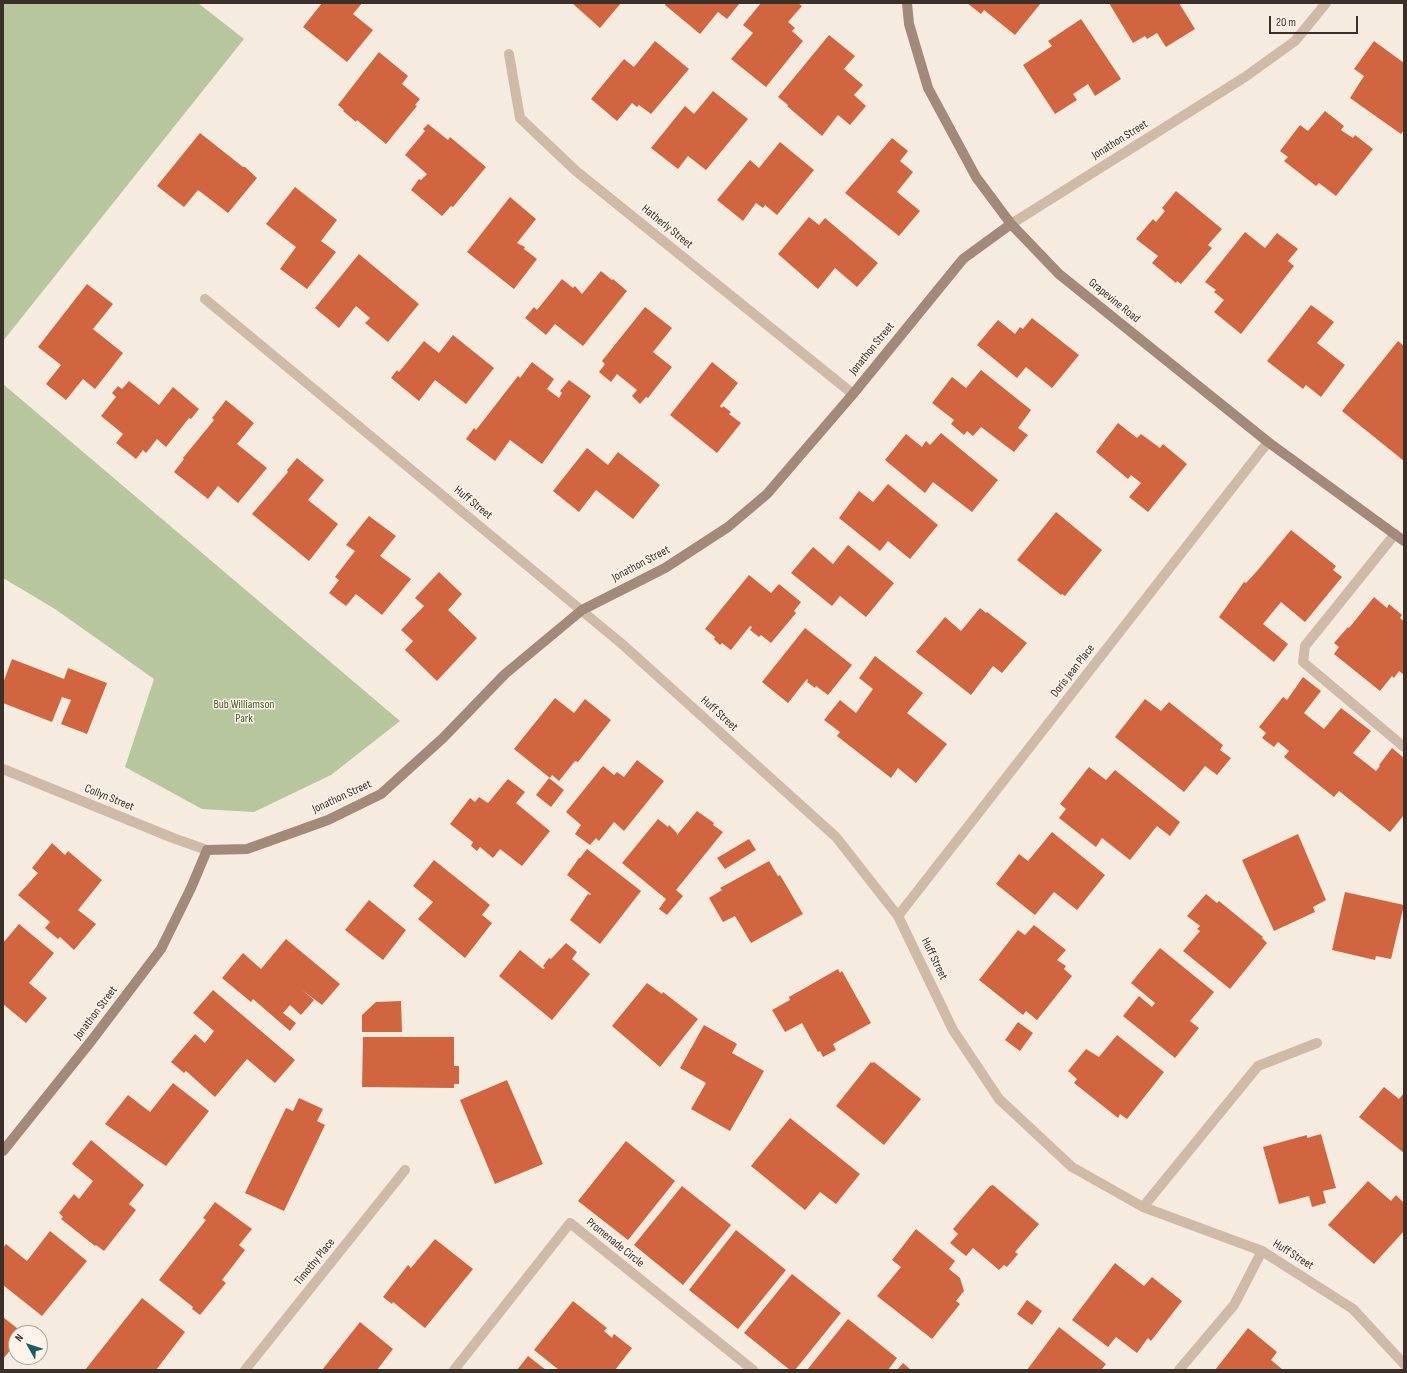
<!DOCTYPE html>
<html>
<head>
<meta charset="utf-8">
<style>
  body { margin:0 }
  #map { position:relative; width:1407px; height:1373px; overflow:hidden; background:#f5ebde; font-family:"Sofia Sans Condensed",sans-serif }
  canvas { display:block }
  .frame { position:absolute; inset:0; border:4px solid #3b2f29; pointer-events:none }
  .north { position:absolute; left:8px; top:1325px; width:40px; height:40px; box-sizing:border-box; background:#fcf4eb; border:1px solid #afa59d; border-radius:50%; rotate:309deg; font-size:11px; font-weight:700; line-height:16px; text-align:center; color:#3b2f29 }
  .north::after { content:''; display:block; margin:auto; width:14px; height:18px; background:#1a5c61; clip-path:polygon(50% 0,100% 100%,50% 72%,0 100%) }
  .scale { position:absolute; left:1269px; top:16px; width:89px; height:18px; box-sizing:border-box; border:2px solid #3b2f29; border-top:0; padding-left:5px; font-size:12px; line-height:14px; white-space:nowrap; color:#3b2f29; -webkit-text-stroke:3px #fcf4eb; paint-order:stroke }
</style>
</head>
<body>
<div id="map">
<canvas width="1407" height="1373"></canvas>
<div class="frame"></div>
<div class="north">N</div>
<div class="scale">20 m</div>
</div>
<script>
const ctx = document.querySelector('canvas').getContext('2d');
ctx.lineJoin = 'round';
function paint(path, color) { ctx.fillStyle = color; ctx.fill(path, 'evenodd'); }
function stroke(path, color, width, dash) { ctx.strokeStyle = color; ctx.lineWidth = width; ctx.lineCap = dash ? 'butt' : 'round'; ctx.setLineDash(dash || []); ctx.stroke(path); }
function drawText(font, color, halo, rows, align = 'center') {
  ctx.font = font + ' "Sofia Sans Condensed",sans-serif'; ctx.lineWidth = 3; ctx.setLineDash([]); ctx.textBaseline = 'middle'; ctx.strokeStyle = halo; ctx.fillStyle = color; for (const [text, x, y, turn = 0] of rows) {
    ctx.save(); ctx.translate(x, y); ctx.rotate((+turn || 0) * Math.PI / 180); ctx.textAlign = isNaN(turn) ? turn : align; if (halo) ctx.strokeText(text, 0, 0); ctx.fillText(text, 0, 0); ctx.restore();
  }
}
const green = new Path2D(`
  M3,3H198L244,39L3,341Z
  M3,384L400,721L331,775L254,812L202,809L125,767L154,679L55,609L3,578Z`);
const building = new Path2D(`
  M322,3H362L353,14L373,30L347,62L303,27Z
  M572,3H621L600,28Z
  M666,3H740L727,19L718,12L700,34L665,5Z
  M761,3H798L802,6L788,22L795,28L792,31L803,41L766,87L731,59L753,33L743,25Z
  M967,3H1041L1015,35L984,10L981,14Z
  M1109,3H1179L1195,29L1166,47L1157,33L1147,39L1145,36L1133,43Z
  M1081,19L1121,79L1095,96L1088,84L1073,94L1077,100L1055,114L1023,65L1052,46L1048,41Z
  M829,35L855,56L844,69L863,85L854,95L866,106L850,125L838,115L822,136L787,106L788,105L778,97Z
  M655,41L689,69L651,114L639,105L637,107L632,103L617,121L591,99L624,59L634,67Z
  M1374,41L1404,63V130L1401,134L1350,98L1364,76L1354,69Z
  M379,52L408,76L402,84L420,99L415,105L417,106L386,144L357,120L356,122L343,111L344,110L338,105Z
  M713,91L748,119L706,170L688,156L678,169L651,148L685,106L694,114Z
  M1325,111L1344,126L1341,130L1353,138L1355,135L1373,149L1336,196L1319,183L1316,186L1284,161L1288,157L1280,151L1300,125L1308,131Z
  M428,124L448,140L450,137L486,167L453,207L451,206L442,216L411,190L419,179L421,180L427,174L405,155L425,131L423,129Z
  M200,133L243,167H245L257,178L228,213L198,190L184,207L157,186Z
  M892,138L908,151L900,161L913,172L897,192L920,211L899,236L845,193Z
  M780,142L814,170L777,215L765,205L763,208L756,203L743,221L717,200L750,160L759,168Z
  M295,187L337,220L321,241L336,252L307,289L280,269L296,247L266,224Z
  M1176,191L1222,229L1208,245L1212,248L1181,284L1177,281L1176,283L1152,263L1158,256L1136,239L1153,219L1156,222L1165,211L1162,208Z
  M510,197L536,219L517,243L525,247L524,249L537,259L514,289L467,252Z
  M809,217L819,225L825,218L878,263L857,287L835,268L818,289L778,254Z
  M1245,232L1265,248L1277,233L1298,249L1288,261L1294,266L1241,334L1214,312L1224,300L1214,292L1216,290L1205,282Z
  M359,254L419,304L388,342L365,323L370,318L356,306L339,328L315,308Z
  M601,271L612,280L613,279L627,291L583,346L555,324L546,335L525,318L534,307L537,310L562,279L573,288L575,286L582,294Z
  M87,284L113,304L93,329L123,353L95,389L83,379L66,400L46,384L61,365L38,347Z
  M1311,305L1334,322L1317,343L1345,365L1321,397L1306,385L1303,389L1267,361Z
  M645,307L672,328L653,352L672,367L648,398L646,397L640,404L632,396L637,390L617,374L611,382L599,372L605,364L602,361Z
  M1032,318L1079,355L1052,388L1026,367L1017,378L977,345L998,320L1015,334L1020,327L1023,329Z
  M453,335L494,368L466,404L435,380L419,401L391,378L397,370L399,372L424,341L439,353Z
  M1398,341L1404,346V461L1342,411Z
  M532,362L554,379L547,389L559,398L562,393L560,391L569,380L591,396L542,464L510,440L495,461L466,439L474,428L476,430L518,376L520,378Z
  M712,362L738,383L720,406L722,408L723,406L731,412L729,414L741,423L717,453L670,415Z
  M981,370L1031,410L1018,428L1028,435L1014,452L981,427L973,436L967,431L964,435L951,424L954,420L932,403L952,377L966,388Z
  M129,381L159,405L173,387L199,409L191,419L189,418L166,447L157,439L146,453L143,450L136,459L116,443L123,434L101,416L116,397L112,393L118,386L122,389Z
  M226,400L254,423L237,444L267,468L238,503L218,486L208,499L174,472L184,459L183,458L214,420L212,418Z
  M1118,423L1137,438L1141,434L1160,448L1163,444L1187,464L1148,512L1129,497L1141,483L1131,475L1128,479L1096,452Z
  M941,433L998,480L972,512L933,482L925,493L885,460L906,434L922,447L926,441L930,445Z
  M587,448L608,465L618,452L660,485L633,519L596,490L579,512L553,491Z
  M297,458L324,480L308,500L338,524L309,561L252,514L288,472L287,470Z
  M888,484L938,525L910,559L888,541L880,551L839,518L859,491L873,502Z
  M1056,512L1102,550L1065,596L1062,594L1061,595L1017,560Z
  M369,516L396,536L380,556L411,579L382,615L356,594L346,606L329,593L339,580L335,577L355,551L346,545Z
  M1291,530L1336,566L1333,570L1342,577L1305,622L1281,602L1263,624L1288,644L1274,662L1219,617L1244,582L1246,583L1257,571Z
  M848,545L894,583L866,617L840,596L832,606L791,573L813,547L833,564Z
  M439,572L462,594L448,610L477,638L437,681L405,650L413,641L401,630L424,606L415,598Z
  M749,575L771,593L779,584L801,602L794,611L796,613L771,643L761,635L759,637L750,630L752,627L750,626L731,650L722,643L720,645L714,639L715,637L705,629Z
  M1374,597L1387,608L1389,604L1402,615L1400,618L1404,621V675L1399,671L1394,678L1392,676L1380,691L1334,654L1339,647L1334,643L1348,627L1349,628Z
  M980,608L986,613L987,612L1027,643L1002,673L993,666L971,695L916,652L945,617L961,631Z
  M805,628L852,665L828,695L816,686L815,688L807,682L808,680L807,679L788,703L762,682Z
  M875,656L923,693L907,713L947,744L916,783L898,768L891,778L837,736L840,732L824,720L840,700L856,713L873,689L859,678Z
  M12,659L64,679L68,668L107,683L87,734L61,724L71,700L62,697L52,722L3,703V683Z
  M1303,677L1321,691L1304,713L1324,729L1341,708L1371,731L1353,753L1376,771L1380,766L1379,765L1392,748L1404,758V815L1390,832L1339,791L1334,797L1284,757L1289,751L1278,742L1274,747L1262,738L1266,733L1259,727L1283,697L1287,700Z
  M555,698L574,713L585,699L611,720L578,762L575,761L559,781L552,775L550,778L514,749Z
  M1145,699L1161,711L1169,702L1223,745L1220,750L1231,758L1217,775L1205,766L1184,792L1115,737Z
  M637,760L664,781L624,831L614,822L599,841L596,838L590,845L575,834L581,825L566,812L603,766L614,775L617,772L624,777Z
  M1089,767L1106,780L1115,770L1180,822L1170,836L1157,826L1130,860L1102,838L1096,847L1059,818L1066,809L1060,804Z
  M549,778L564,790L551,807L536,795Z
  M508,779L525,792L516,803L550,831L522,866L500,849L493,858L480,847L477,851L471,846L473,842L450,824L470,798L475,802L479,797L488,803Z
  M697,811L714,823L713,825L723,832L676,890L683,896L667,915L659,909L666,899L622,863L658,819L668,827L669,825L677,833V835Z
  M1052,832L1105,875L1077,910L1054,892L1035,915L996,884L1019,854L1028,861Z
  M1298,834L1326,900L1313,907L1315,912L1274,931L1242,860Z
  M749,839L756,850L725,869L717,858Z
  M52,843L65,855L68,851L102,880L78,910L96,924L74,950L60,937L58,939L45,928L50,922L18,895L38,873L32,868Z
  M587,849L641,891L600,944L570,920L588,894L590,895L591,894L567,875L579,858H580Z
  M434,860L490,905L482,915L492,923L465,958L418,919L433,902L413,886Z
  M769,861L778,876L780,875L803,914L751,943L735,916L723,922L709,898L722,890L720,888Z
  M1345,892L1404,905L1391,959L1376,956L1375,960L1332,950Z
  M1206,894L1217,903L1219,901L1263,937L1262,938L1267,943L1230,989L1183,951L1200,931L1197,929L1200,926L1187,916Z
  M369,900L406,930L383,960L345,930Z
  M19,924L54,953L29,983L47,998L26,1023L3,1004V943Z
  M1034,925L1066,950L1057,960L1066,966L1064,969L1072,976L1037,1020L1026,1011L1023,1015L979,980L1018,930L1025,935Z
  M286,939L340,984L322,1005L302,990L314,1000L301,1015L290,1005L283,1013L296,1023L290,1031L253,999L251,1002L222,978L243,953L261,969Z
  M566,943L577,952L572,959L590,974L552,1020L499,976L520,950L543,969L545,968L543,966L549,958L551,959Z
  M1160,948L1214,992L1190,1021L1199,1028L1175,1058L1123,1016L1139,996L1152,1007L1155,1003L1131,983Z
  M838,969L840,973L842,971L871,1023L833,1044L836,1050L823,1057L820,1051L818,1052L802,1023L785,1032L772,1010L790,1000L789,997Z
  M647,983L662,994L663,992L698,1019L660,1067L612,1026Z
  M213,990L295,1060L275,1083L247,1059L215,1097L186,1071L184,1073L171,1062L195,1034L205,1043L214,1031L193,1013Z
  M401,1001L402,1032H362V1015L376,1002Z
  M1018,1022L1033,1033L1020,1051L1005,1040Z
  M704,1025L737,1044L732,1053L764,1071L730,1131L691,1109L706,1083L680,1068Z
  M1117,1035L1164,1072L1127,1119L1120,1114L1118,1118L1074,1083L1077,1079L1068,1071L1086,1049L1099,1057Z
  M363,1037H454V1066H459V1084H454V1088L362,1087Z
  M871,1062L872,1063L874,1062L921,1099L884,1145L836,1106Z
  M507,1080L543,1164L495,1184L460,1100Z
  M173,1083L209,1111L166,1166L105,1124L128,1095L150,1112Z
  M1384,1087L1399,1099L1404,1093V1153L1359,1117Z
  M299,1098L323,1109L317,1121L325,1125L284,1211L245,1193L286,1108L293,1111Z
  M790,1118L860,1174L836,1204L820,1192L805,1210L751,1166Z
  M1321,1134L1336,1188L1323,1191L1326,1203L1312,1207L1309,1196L1279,1204L1263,1147L1307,1135V1138Z
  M91,1140L144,1185L129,1204L136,1210L104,1251L96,1245L95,1246L61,1219L63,1217L59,1213L74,1194L79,1199L93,1181L72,1164Z
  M626,1141L675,1181L628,1240L578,1201Z
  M1368,1181L1391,1201L1396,1195L1404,1203V1231L1374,1264L1328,1225Z
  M993,1185L1039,1224L1015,1252L1018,1254L1007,1267L1004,1265L999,1270L973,1248L966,1256L950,1243L958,1234L953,1229L990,1186Z
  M682,1186L731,1225L683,1285L634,1245Z
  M215,1202L252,1229L239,1245L245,1250L222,1280L226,1283L200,1315L192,1309L193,1307L159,1280L206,1220L203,1218Z
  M916,1229L955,1261L949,1269L960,1278L964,1291L956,1301L960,1304L932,1339L877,1296L901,1267L892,1260Z
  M736,1230L786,1270L738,1329L689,1290Z
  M50,1231L87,1261L42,1316L3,1285V1248L6,1244L27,1261Z
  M435,1239L473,1269L425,1328L393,1302L392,1304L383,1297L408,1265L411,1268Z
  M1115,1263L1144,1286L1152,1277L1182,1301L1151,1341L1148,1338L1137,1353L1116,1337L1108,1347L1072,1320Z
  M792,1274L841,1313L795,1370H790L744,1333Z
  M142,1298L185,1332L156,1370H85Z
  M1027,1300L1042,1311L1032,1325L1017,1314Z
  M573,1301L607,1328L604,1331L612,1338L614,1334L632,1348L615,1370H559L534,1350Z
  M3,1317L23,1333H16V1343L3,1359Z
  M848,1319L897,1358L888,1370H807Z
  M360,1322L393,1349L377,1370H322Z
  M1059,1327L1106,1364L1101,1370H1027Z
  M1248,1328L1277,1352L1271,1360L1283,1370H1215Z
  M528,1356L546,1370H517Z
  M903,1363L911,1370H897Z`);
const lane = new Path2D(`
  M1395,534L1305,646L1303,662L1404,747
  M1179,1370L1234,1305L1262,1251`);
const street = new Path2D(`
  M509,54L520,118L576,171L853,394
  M1011,224L1245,77L1295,41L1326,3
  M205,299L622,644L836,837L898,916L953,1030L999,1099L1072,1167L1143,1207L1262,1251L1353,1309L1404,1364
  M3,769L173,838L207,850
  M898,916L1268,442
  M1143,1207L1258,1066L1317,1043
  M245,1370L405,1170
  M454,1370L570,1223L753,1370`);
const secondary = new Path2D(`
  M907,3L909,24L928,88L976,177L1011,224L1059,274L1268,442L1404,541
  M3,1151L92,1040L161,949L191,888L207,850L247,849L328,820L381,794L443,738L505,674L582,610L665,568L728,527L767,494L853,394L963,259L1011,224`);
const streetNames = [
  ["Jonathon Street",1120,140,-32],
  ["Hatherly Street",667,227,39],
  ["Grapevine Road",1114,301,39],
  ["Jonathon Street",872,349,-51],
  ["Huff Street",473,503,39],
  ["Jonathon Street",641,564,-28],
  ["Doris Jean Place",1073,671,-52],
  ["Huff Street",719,714,42],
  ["Jonathon Street",342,797,-25],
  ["Collyn Street",109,798,22],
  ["Huff Street",934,959,64],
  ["Jonathon Street",96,1013,-53],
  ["Promenade Circle",615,1243,39],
  ["Huff Street",1293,1255,32],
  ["Timothy Place",315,1262,-51]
];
const parkNames = [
  ["Bub Williamson",244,705],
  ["Park",244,719]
];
paint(green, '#b7c69c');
paint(building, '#d16540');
stroke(lane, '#cfbaa8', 10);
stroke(street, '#cfbaa8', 10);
stroke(secondary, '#a38979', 10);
drawText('12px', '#3b2f29', '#fcf4eb', streetNames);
drawText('12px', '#495c2a', '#fcf4eb', parkNames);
</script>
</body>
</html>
